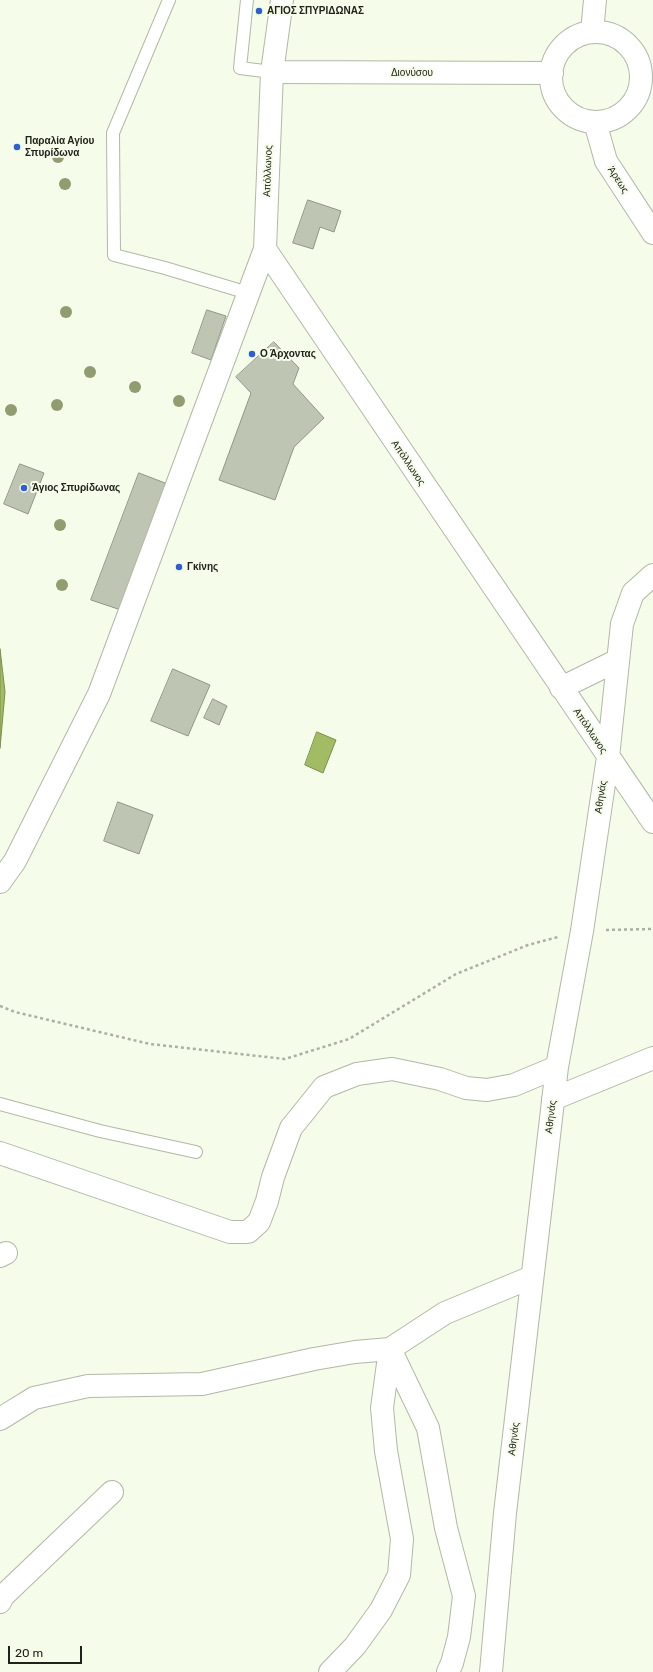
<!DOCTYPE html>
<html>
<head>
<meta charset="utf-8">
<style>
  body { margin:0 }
  #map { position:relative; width:653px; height:1672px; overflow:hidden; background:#f5fce9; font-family:Rubik,sans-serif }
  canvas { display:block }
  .scale { position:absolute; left:8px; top:1646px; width:74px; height:18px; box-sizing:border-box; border:2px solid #20221c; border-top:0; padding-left:5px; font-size:12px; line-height:14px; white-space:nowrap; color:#20221c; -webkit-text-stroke:3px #f5fce9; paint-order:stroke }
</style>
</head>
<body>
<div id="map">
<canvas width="653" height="1672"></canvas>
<div class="scale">20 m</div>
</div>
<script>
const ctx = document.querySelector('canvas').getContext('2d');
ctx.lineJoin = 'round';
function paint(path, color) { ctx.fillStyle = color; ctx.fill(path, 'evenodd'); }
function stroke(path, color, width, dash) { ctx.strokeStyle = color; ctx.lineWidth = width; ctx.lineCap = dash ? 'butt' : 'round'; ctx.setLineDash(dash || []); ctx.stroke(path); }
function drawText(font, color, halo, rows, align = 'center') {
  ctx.font = font + ' Rubik,sans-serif'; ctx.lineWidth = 4; ctx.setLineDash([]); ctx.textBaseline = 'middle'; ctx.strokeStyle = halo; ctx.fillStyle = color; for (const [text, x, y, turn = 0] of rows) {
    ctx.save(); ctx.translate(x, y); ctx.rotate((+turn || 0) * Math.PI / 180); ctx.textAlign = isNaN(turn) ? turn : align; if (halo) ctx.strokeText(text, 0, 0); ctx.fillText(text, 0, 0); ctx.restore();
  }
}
const water = new Path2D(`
  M0,649L5,692L0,748Z
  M317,732L336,740L323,773L305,765Z`);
const building = new Path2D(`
  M308,200L341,211L334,232L320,227L313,249L293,243Z
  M207,310L226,316L211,360L192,353Z
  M274,342L299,368L293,384L324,418L294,447L275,500L219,480L251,393L236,377Z
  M20,464L44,473L28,514L4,504Z
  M139,473L173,486L124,611L91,600Z
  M173,669L210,685L188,736L151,721Z
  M213,699L227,706L219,725L204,718Z
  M118,802L153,815L139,854L104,841Z`);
const path = new Path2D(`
  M606,930L653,929
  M0,1006L15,1012L150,1044L285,1059L349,1039L456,974L528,945L558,937`);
const service = new Path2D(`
  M169,0L113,133L114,255L165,268L248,293
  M247,0L240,68L272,72
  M0,1104L100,1131L196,1152`);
const minor = new Path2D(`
  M592,32L595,0
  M272,72L265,249L653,822
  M595,122L606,161L653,233
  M561,688L618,660
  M0,882L15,861L99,694L265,249
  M553,1099L653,1058
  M0,1153L230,1232H248L259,1222L267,1201L273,1177L291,1128L324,1087L357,1074L392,1069L440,1079L466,1088L487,1090L514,1085L557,1067
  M0,1256L6,1253
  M0,1419L34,1398L88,1386L202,1384L314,1359L355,1352L390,1349L428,1428L446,1528L464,1596L459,1637L452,1663L448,1672
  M0,1602L3,1596L112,1492
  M330,1672L355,1646L381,1610L399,1575L402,1539L386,1451L382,1408L390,1349L445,1313L532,1277
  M491,1672L505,1513L557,1067L582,931L608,757L622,624L633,593L653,575`);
const secondary = new Path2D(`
  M282,0L272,72L552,73
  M551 77a45 45 0 1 1 90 0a45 45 0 1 1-90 0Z`);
const trees = [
  [58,157],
  [65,184],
  [66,312],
  [90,372],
  [135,387],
  [179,401],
  [57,405],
  [11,410],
  [60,525],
  [62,585]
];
const markers = [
  [259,11,4,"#2f5fce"],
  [17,147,4,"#2f5fce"],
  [252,354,4,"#2f5fce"],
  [24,488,4,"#2f5fce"],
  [179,567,4,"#2f5fce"]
];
const poiNames = [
  ["ΑΓΙΟΣ ΣΠΥΡΙΔΩΝΑΣ",267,11],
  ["Παραλία Αγίου",25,141],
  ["Σπυρίδωνα",25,153],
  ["Ο Άρχοντας",260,354],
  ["Άγιος Σπυρίδωνας",32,488],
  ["Γκίνης",187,567]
];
const streetNames = [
  ["Διονύσου",412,73],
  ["Απόλλωνος",268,171,-88],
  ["Άρεως",618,180,57],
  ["Απόλλωνος",408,463,56],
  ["Απόλλωνος",590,731,56],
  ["Αθηνάς",601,797,-81],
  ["Αθηνάς",551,1117,-83],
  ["Αθηνάς",514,1439,-83]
];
paint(water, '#a2bc63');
stroke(water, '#7b8e4e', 1);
paint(building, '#bfc5b3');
stroke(building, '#909685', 1);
stroke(service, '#b2b8a6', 14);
stroke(minor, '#b2b8a6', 24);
stroke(secondary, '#b2b8a6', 24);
stroke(path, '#abb0a2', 2.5, [3, 3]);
stroke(service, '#fff', 12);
stroke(minor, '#fff', 22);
stroke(secondary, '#fff', 22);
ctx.fillStyle = '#919d71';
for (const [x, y] of trees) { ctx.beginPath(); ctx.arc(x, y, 6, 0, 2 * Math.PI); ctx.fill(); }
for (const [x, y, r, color] of markers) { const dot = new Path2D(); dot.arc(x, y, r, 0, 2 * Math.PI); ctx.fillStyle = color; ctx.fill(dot); stroke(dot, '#f5fce9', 1.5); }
drawText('bold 10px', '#20221c', '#f5fce9', poiNames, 'left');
drawText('10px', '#20221c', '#f5fce9', streetNames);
</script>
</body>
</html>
